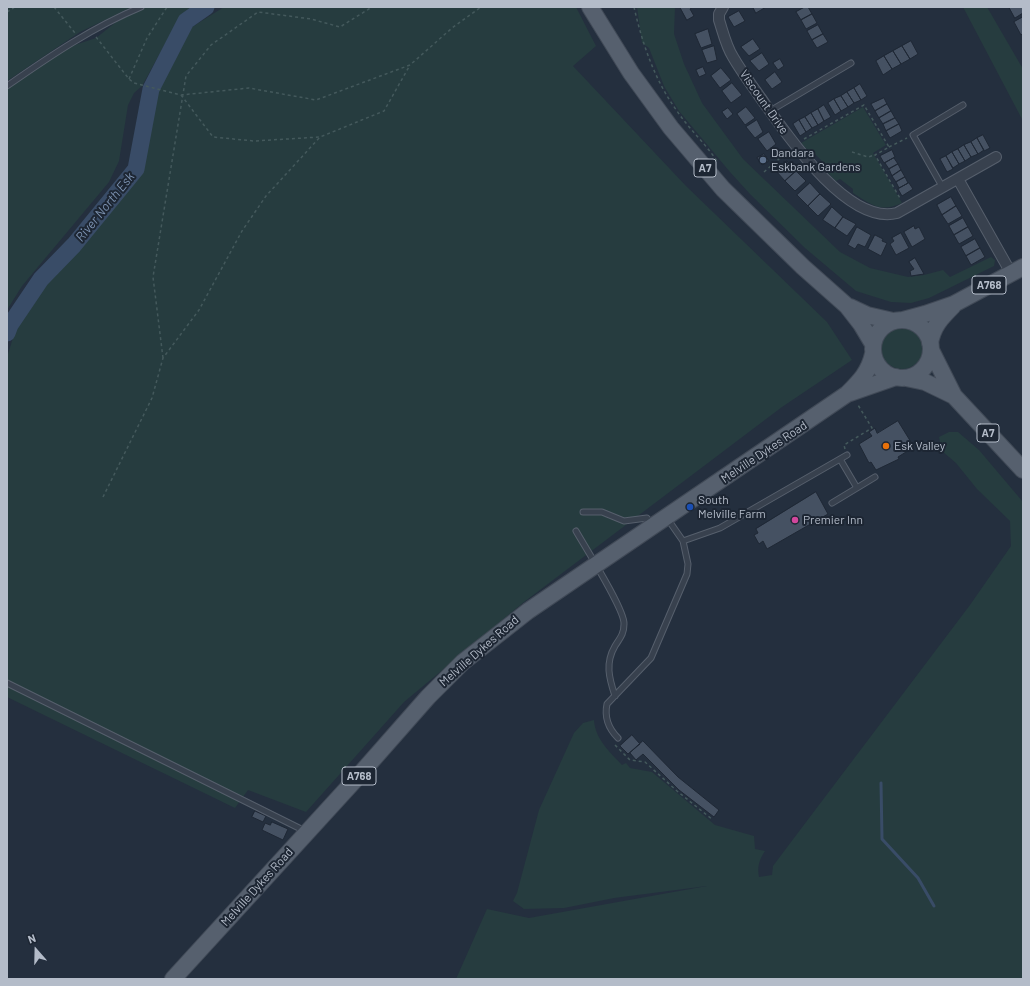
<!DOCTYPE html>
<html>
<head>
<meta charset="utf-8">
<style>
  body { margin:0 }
  #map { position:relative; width:1030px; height:986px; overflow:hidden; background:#242f3e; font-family:Barlow,sans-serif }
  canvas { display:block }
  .frame { position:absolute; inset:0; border:8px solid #b4bcc9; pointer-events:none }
  .north { position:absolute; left:16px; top:930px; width:40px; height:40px; -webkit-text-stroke:3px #1d2633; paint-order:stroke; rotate:340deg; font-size:11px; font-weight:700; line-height:16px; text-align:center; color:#b4bcc9 }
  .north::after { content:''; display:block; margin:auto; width:14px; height:18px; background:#b4bcc9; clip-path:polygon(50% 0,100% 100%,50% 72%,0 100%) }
</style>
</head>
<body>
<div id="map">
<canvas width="1030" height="986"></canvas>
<div class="frame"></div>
<div class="north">N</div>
</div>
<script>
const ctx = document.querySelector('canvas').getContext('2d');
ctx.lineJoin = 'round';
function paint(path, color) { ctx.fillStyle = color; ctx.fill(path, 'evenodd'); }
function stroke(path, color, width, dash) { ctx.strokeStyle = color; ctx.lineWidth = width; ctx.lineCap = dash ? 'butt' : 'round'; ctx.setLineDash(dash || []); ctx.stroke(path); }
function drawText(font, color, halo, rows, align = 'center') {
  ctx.font = font + ' Barlow,sans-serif'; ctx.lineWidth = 4; ctx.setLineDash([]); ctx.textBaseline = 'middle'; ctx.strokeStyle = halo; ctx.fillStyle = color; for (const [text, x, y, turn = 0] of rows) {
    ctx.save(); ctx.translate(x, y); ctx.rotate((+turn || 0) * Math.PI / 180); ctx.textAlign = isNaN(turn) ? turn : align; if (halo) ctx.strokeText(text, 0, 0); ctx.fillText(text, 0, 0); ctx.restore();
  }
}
const green = new Path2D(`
  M7,7H132L80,32L7,81Z
  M147,7H194L177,22L142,86L134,93L128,105L119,161L109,182L22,286L7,310V89L69,47L96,38L121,18Z
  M224,7H576L596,46L573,66L686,186L827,322L852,360L782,407L524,602L404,702L306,812L248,790L235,808L7,697V357L17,325L43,285L105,218L142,170L152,126L156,91L172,54L192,27Z
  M637,7H675L674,34L684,64L702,103L743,159L840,252L870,268L908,277L924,275L943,270L950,277L991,257L995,260L994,266L929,298L911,303L891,302L856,291L805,248L750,194L730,172L679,111L664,86L649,48L642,43Z
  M963,7H987L1023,69V121Z
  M863,107L886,145L873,153L902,203C880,213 872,205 853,193V189L840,179L836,181L825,170L826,165L815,154H811L801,143Z
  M881 348a21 21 0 1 1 42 0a21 21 0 1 1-42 0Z
  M949,432H958L979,450L1023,502V979H456L487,909L529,918L707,886L614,898L564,908L524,909L513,901L517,893L539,810L574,733L583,723L594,720C595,739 610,752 622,765L626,763L630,768L652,772L715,825L754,836L755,849L765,851C759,860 757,867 759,877L772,875L773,866L791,842L970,605L1011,546L1010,521L977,489L956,463L942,451L939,437Z`);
const stream = new Path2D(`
  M881,783L882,839L918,878L934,906`);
const river = new Path2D(`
  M7,333L10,325L41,279L74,245L136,169L151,89L186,21L206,7`);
const building = new Path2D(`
  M680,7H693L690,9L694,16L687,20Z
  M753,7H766L756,13Z
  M805,7H808L812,14L801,20L796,12Z
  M1009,7H1023V13L1015,18Z
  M739,11L745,21L734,27L728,17Z
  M812,14L817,23L806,29L801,20Z
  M1023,17V33L1021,35L1014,22Z
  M818,25L823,34L812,40L807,31Z
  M708,29L712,44L701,48L695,34Z
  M823,34L828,42L817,48L812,40Z
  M753,39L760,49L749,56L741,47Z
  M911,41L918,54L910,59L902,46Z
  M714,46L717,60L707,63L702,50Z
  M902,46L910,59L901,64L893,51Z
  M893,51L901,64L892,69L884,56Z
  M762,53L769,64L759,71L750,61Z
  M884,56L892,69L883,75L876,61Z
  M780,59L784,66L778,70L773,63Z
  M703,67L706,74L699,77L696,70Z
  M721,68L731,80L720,88L711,76Z
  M775,72L782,82L772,89L765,80Z
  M732,83L742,95L731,103L722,91Z
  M860,84L867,96L861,100L854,88Z
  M854,88L861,100L854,103L847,92Z
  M847,92L854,103L848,107L841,96Z
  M841,96L848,107L841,111L834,99Z
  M884,98L887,104L875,111L871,104Z
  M834,99L841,111L835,115L828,103Z
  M887,104L891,111L879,118L875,111Z
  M824,105L831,117L824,121L818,109Z
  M746,107L755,118L745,125L737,114Z
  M728,108L733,114L727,119L722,112Z
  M818,109L824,121L818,125L811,113Z
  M891,111L895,118L883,124L879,118Z
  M811,113L818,125L812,128L805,117Z
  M805,117L812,128L806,132L799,120Z
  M895,118L899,124L886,131L883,124Z
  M757,120L763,132L755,138L746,127Z
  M799,120L806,132L800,136L793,124Z
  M899,124L902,131L890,138L886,131Z
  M769,132L776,144L767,151L758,139Z
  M983,135L990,148L984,151L977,138Z
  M977,138L984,150L978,154L971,142Z
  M971,142L978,154L971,157L964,145Z
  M964,145L971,157L965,161L958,149Z
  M958,149L965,161L959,164L952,152Z
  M892,150L895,157L884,163L880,156Z
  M952,152L959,164L953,168L946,156Z
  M764,154L769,161L762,165L757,158Z
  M946,156L953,169L947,172L940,159Z
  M894,158L898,164L889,169L885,163Z
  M787,161L796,171L785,181L776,171Z
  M898,164L901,170L892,176L889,169Z
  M901,170L905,177L896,182L892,176Z
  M796,171L806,181L795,191L785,181Z
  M905,177L908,183L899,188L896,182Z
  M810,183L820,194L808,206L797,195Z
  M909,183L913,189L902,196L898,189Z
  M820,194L831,204L818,216L808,206Z
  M951,197L956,206L942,215L937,205Z
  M956,206L962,216L948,224L942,215Z
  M832,207L843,217L835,228L823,220Z
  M843,217L856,224L847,236L835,228Z
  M963,218L968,227L954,235L949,226Z
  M914,226L915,229L919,227L925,239L912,247L904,232Z
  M857,227L871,235L865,247L858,244L855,249L848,245Z
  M968,227L973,236L959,244L954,235Z
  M901,233L909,248L896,255L890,244L894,241L892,238Z
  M875,235L883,239L882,241L887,243L881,256L868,249Z
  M975,239L980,248L966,256L961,247Z
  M980,248L985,257L971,265L966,256Z
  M915,258L924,274L911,276L910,271L914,269L909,262Z
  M898,421L914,447L898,457L899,459L876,470L871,462L869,463L859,444L872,436L869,432L875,428L877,433Z
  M816,492L828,514L767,549L763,541L759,544L754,535L758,533L756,529Z
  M632,735L640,744L628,754L620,746Z
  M643,741L678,777L719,810L714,817L679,790L643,754L636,760L630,753Z
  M255,811L266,816L263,822L252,817Z
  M272,822L288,829L283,840L262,830L265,823L270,825Z`);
const path = new Path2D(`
  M54,7L75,33
  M634,7C642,43 655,81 677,111C689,129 705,143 717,161
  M7,12L15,7
  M96,37L129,79L134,83L181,95L249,88L316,100L410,65L452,28L481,7
  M129,79L147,38L167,7
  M181,95L213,137L254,141L320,137
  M804,139L864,105L889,147L875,155L901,200
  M889,147L907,138
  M852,152L868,157L875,155
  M764,172L788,151
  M163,358L153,277L186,76L211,45L258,12L311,19L340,27L372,7
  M845,449L844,445L872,428L858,405
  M103,497L152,398L163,358L199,310L242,231L266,196L320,137L384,111L410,65
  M615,745L630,760L645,762L677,791L713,820`);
const service = new Path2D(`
  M7,86C50,56 93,27 141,7
  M770,111L851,63
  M943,188L913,135L963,105
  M840,459L857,488
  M832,503L875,477
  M583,512H602L624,521L647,518L651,525
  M667,518L683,541L720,528L847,455
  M576,531C585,547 625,610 624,624C624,634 620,638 615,646C605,663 609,678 615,696
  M7,683L305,831
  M618,738C609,729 604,718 607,704L651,658L687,574L688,564L683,541`);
const minor = new Path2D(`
  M723,7L719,14V20C723,32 726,46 733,57C741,71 751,84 760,97C785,132 847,226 897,213L996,157
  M958,179L1011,273`);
const primary = new Path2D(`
  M590,7L631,73L671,128L723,189L803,267L847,306L861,324L873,344
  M850,307L867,315L893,321
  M903,320L925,314L954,304L1023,267
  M873 349a29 29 0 1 1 58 0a29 29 0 1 1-58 0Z
  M930,343C933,326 941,318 953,306
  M931,350L954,396L1023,470
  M906,378L925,382L954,396
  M850,393L896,377
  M173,979L354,781L428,697L463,662L528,611L847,394C860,381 869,372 873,354`);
const markers = [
  [763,160,4,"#5c6f8a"],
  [886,446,4,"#e8710a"],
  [690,507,4,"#1a4fb4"],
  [795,520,4,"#d1479c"]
];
const shields = [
  [705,168,22],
  [989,285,34],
  [988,433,22],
  [359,776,34]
];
const shieldNames = [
  ["A7",705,168],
  ["A768",989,285],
  ["A7",988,433],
  ["A768",359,776]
];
const streetNames = [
  ["Viscount Drive",764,102,55],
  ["Melville Dykes Road",764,452,-34],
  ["Melville Dykes Road",479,651,-41],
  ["Melville Dykes Road",257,887,-48]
];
const poiNames = [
  ["Dandara",771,153],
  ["Eskbank Gardens",771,167],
  ["Esk Valley",894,446],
  ["South",698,500],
  ["Melville Farm",698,514],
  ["Premier Inn",803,520]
];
const waterNames = [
  ["River North Esk",105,207,-51]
];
paint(green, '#263c3f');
stroke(stream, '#394c67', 3);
stroke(river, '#394c67', 17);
paint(building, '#455162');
stroke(building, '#1f2835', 1);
stroke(service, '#565f6c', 7);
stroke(minor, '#565f6c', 12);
stroke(primary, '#414a57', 18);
stroke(path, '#44595c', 1.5, [3, 3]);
stroke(service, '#38414e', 5);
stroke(minor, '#38414e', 10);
stroke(primary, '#56606e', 16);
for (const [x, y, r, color] of markers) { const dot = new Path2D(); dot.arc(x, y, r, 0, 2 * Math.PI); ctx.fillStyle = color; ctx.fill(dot); stroke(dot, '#1d2633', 1.5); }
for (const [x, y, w] of shields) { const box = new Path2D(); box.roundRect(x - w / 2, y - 9, w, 18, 3); ctx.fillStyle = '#1d2633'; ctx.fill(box); stroke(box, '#b4bcc9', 1); }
drawText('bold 11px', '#b4bcc9', null, shieldNames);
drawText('12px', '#b4bcc9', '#1d2633', streetNames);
drawText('12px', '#b4bcc9', '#1d2633', poiNames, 'left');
drawText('italic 13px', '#7c92b1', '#1d2633', waterNames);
</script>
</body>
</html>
